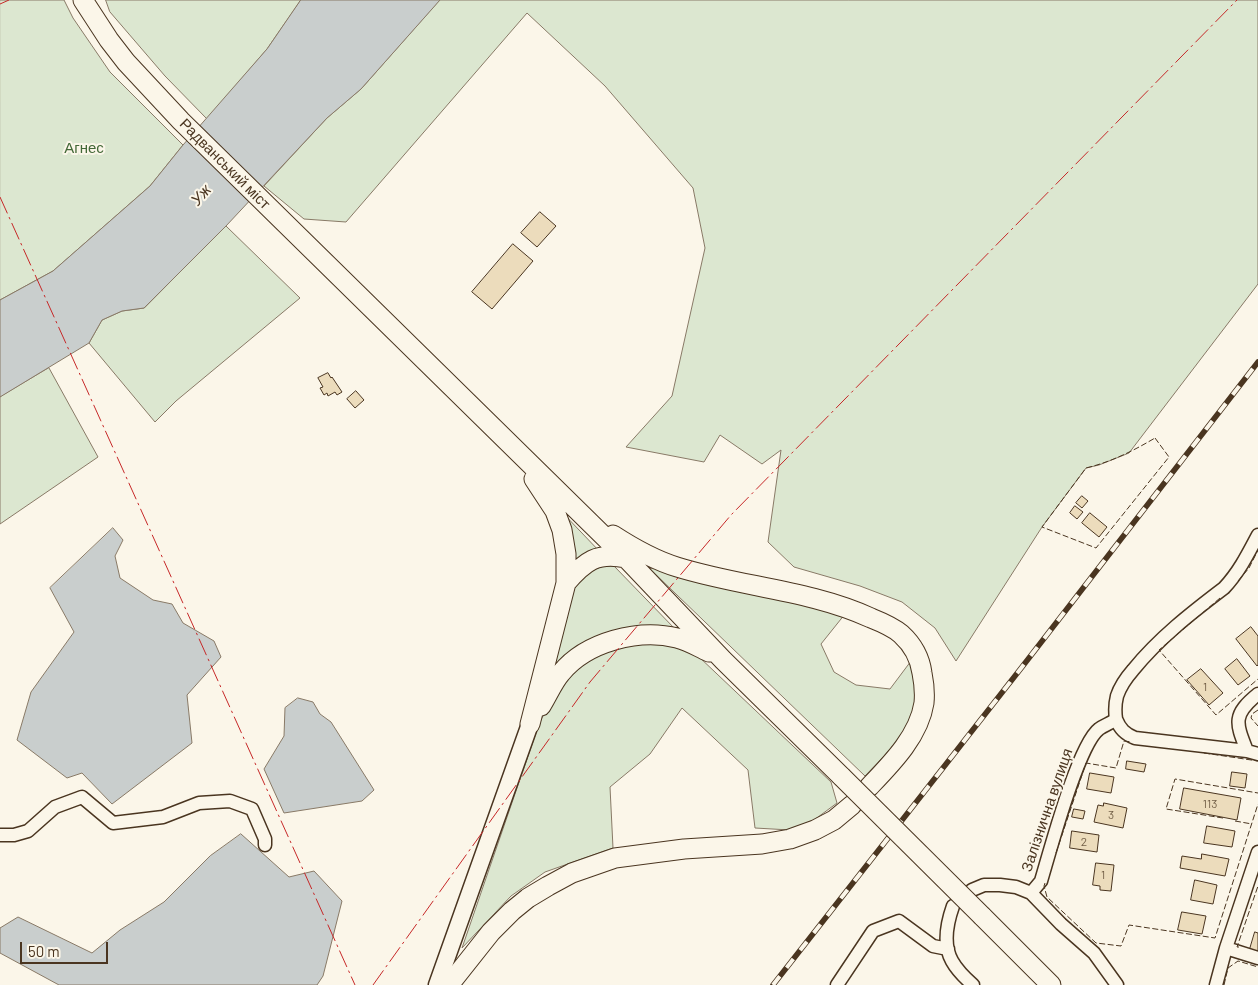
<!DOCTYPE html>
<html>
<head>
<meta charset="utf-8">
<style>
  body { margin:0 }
  #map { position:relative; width:1258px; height:985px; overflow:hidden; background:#fbf6e9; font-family:Barlow,sans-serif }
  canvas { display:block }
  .scale { position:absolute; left:20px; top:942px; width:88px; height:22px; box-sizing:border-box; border:2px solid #4a3520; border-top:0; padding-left:6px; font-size:15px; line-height:18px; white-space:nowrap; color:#4a3520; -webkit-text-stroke:4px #fbf6e9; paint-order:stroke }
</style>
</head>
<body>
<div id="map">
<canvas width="1258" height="985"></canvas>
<div class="scale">50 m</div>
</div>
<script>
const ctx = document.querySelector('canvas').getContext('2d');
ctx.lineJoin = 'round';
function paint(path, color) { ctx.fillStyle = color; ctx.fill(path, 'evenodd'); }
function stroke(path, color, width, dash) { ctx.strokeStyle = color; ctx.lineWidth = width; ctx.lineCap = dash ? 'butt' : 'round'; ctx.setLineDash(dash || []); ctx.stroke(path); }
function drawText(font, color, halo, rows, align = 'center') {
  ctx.font = font + ' Barlow,sans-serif'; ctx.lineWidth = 4; ctx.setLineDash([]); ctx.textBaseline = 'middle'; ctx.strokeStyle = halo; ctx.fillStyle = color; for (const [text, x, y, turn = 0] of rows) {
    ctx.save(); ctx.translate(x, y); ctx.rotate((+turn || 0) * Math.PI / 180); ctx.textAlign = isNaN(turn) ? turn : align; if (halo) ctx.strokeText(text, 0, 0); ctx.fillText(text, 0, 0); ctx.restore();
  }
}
const green = new Path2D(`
  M0,0H64L73,18L110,72L183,145L150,186L53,271L0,300Z
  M106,0H301L267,49L207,119L165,76L110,12Z
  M440,0H1258V284L1129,453L1099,465L1086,468L1042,527L956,661L935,628L902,602L860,586L794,567L768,542L781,450L762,464L720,435L704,462L626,447L672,396L705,248L693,188L605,86L527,13L346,222L304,219L264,186L327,118L361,89Z
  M226,226L300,298L176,401L155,422L89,343L102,320L122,311L144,308Z
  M49,368L98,457L0,524V397Z
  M560,510L601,553L571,569Z
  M604,566H614L676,630H667L553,671L572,593C580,577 587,571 604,566Z
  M653,568L845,614L821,644L834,672L856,685L890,689L911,661C913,671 917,682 917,692C916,726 887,753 865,776L650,569Z
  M674,642L697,655L831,782L837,803L814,820L790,830L755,828L748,770L682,708L650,754L610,787L613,848L545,872L511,896L462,948L539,724L556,689L574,667L615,644Z`);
const water = new Path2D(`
  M301,0H440L361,89L327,118L226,226L144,308L122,311L102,320L89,343L0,397V300L53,271L150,186L183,145L267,49Z
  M113,528L123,540L115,556L120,578L153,600L172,604L183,623L214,641L221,657L187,695L192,743L112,804L82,773L67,778L17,740L31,692L74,632L50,588Z
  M298,698L313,702L320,714L331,722L374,790L362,801L284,813L264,769L284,736L285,708Z
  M241,834L289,877L314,871L342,901L323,976L317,985H59L0,953V928L18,917L92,953L120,930L164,902L210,856Z`);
const building = new Path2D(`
  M540,212L556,226L537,247L521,233Z
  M513,244L533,261L492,309L472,292Z
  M328,373L331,378L332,377L342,392L337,395L335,392L328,396L327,393L324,395L320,388L323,387L318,378Z
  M356,391L364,400L355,408L347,399Z
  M1082,496L1088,501L1082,508L1076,503Z
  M1075,506L1083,512L1077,519L1070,513Z
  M1090,513L1107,527L1099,537L1082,523Z
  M1251,627L1258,636V665L1257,666L1236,639Z
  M1237,659L1250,676L1238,685L1225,669Z
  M1201,669L1223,693L1209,705L1187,680Z
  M1127,761L1146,764L1144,772L1126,769Z
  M1232,772L1247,774L1245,788L1230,786Z
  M1090,773L1114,777L1111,793L1087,789Z
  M1184,788L1241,798L1237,820L1180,809Z
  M1104,803L1127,808L1123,828L1094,822L1098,805L1103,806Z
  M1074,809L1085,811L1083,819L1072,817Z
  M1207,826L1235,831L1232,847L1204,843Z
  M1072,831L1099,835L1097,852L1070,848Z
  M1202,854L1229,859L1225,876L1180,868L1182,856L1201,859Z
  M1096,863L1114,865L1111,891L1100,890V886L1093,885Z
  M1195,880L1217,885L1213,904L1191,900Z
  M1182,912L1206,916L1202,934L1178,930Z
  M1255,932L1258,933V952L1250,949Z`);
const minor = new Path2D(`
  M1258,694C1232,715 1236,723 1247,751L1258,754
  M1116,719C1120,729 1125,734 1135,738L1247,751
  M0,835H14L28,831L55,807L82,797L113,823L163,817L199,803L230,801L252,809L265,839V845
  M972,890L984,885H1000L1016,887L1031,893L1061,924L1094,953L1117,985
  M1031,893L1041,881C1050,851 1078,745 1099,729C1104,725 1110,724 1116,719C1115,712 1115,704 1117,696C1120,687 1126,678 1133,670C1159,638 1191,613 1224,588C1239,572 1248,554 1258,535
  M953,906C947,923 943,945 952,961C957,970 965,978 973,985
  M1226,948L1258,958
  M837,985L873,931L899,921L933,946L948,949
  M1216,985L1226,948L1258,852`);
const major = new Path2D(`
  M437,985L530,724`);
const highway = new Path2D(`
  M83,0L109,40L126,62L181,121L626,558L723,660L842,777
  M613,535C633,548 654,560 677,567C741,587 810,590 871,618C881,622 893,627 901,634C912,644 920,658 922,673C924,683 925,693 924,703C919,736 891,764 869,787
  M566,583C585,561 597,552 626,558
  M541,706C548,695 553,682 561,673C586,642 639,628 677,638C689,641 698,647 709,652
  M530,724L566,583V554L562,530L555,511L534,479
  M982,916L1051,985
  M449,985L491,932L512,911L528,898L548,886L572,873L615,858L684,849L762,844L790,839L815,830L834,820L852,805`);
const rail = new Path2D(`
  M773,985L1022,667L1258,362`);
const highwayBridge = new Path2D(`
  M842,777L982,916`);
const fence = new Path2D(`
  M1155,438L1169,457L1096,548L1042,527L1086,468C1111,462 1133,451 1155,438Z
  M1238,581L1249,568L1258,550
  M1220,598L1159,650L1216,715L1258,679
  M1258,710L1252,714L1251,718L1258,726
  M1204,753L1258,761
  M1223,818L1166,809L1175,779L1258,793
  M1235,821L1252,824
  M1056,853L1086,763L1116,768L1124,741L1132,742
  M1045,883L1044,886L1047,897L1096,943L1121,946L1129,925L1215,938L1258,804
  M1239,947H1237L1258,886
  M1224,985L1228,968L1238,961L1258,967`);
const power = new Path2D(`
  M0,4L9,0
  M0,197L355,985
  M373,985L590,682L731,515L1237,0`);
const numberNames = [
  ["1",1205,687],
  ["113",1210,804],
  ["3",1111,815],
  ["2",1084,842],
  ["1",1103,875]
];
const parkNames = [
  ["Агнес",84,148]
];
const streetNames = [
  ["Радванський міст",225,164,45],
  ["Залізнична вулиця",1047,810,-71]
];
const waterNames = [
  ["Уж",201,195,-49]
];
paint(green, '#dce7d0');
stroke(green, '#887966', 1);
paint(water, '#c9cecd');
stroke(water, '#887966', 1);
paint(building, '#ecdcbc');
stroke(building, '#4a3520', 1);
stroke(minor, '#4a3520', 15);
stroke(major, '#4a3520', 19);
stroke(highway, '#4a3520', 21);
stroke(minor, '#fbf6e9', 12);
stroke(major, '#fbf6e9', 16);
stroke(highway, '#fbf6e9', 19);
stroke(rail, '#4a3520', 5.5);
stroke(rail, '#fbf6e9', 4, [11]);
stroke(highwayBridge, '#4a3520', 21, []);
stroke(highwayBridge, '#fbf6e9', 19);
stroke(fence, '#4a3520', 1, [6, 2.5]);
stroke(power, '#c62828', 1, [18, 4, 2.5, 4]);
drawText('12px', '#725f47', null, numberNames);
drawText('15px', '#436837', '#fbf6e9', parkNames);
drawText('15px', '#4a3520', '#fbf6e9', streetNames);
drawText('italic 16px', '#4a3520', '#fbf6e9', waterNames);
</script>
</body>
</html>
